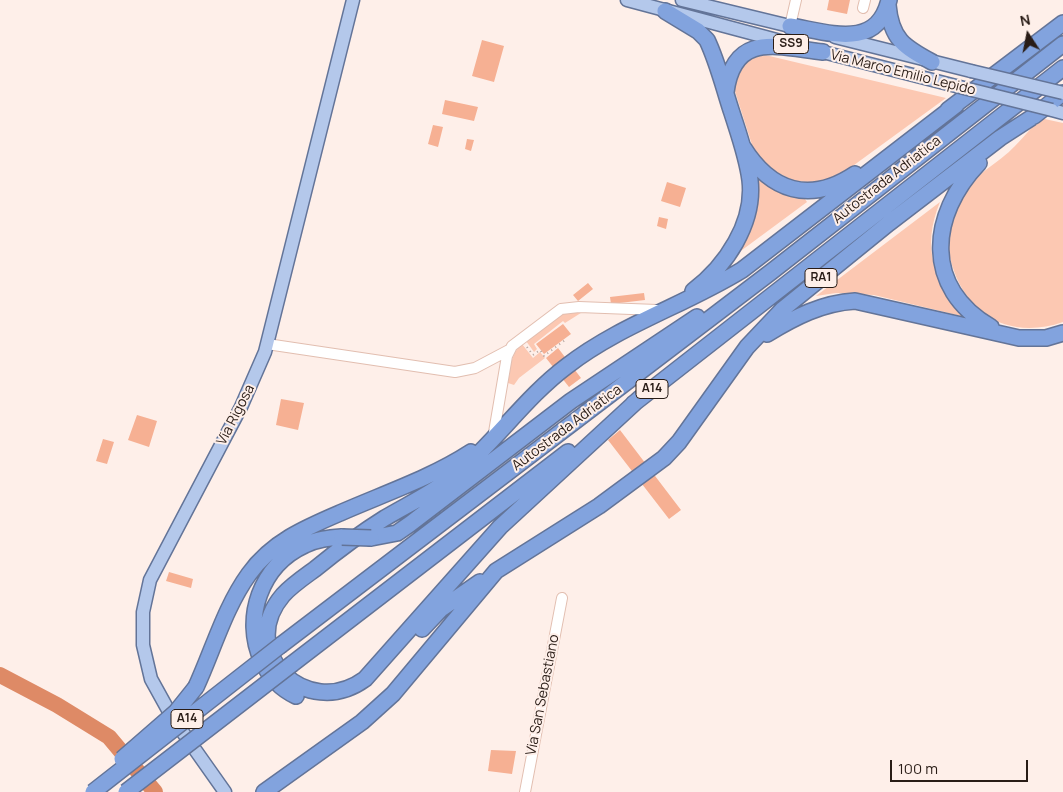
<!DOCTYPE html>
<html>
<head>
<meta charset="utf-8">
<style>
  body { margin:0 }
  #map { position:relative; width:1063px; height:792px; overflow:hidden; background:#feefe9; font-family:Manrope,sans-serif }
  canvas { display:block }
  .north { position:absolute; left:1003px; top:10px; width:50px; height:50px; -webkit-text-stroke:4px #feefe9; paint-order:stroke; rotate:349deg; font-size:14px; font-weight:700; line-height:20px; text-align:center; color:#291c16 }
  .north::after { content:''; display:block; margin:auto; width:18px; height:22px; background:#291c16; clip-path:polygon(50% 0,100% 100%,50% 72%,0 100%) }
  .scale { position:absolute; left:890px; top:760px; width:138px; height:22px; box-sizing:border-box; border:2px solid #291c16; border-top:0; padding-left:6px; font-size:15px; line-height:18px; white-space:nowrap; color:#291c16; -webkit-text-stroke:4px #feefe9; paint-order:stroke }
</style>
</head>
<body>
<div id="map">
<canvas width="1063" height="792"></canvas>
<div class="north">N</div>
<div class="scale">100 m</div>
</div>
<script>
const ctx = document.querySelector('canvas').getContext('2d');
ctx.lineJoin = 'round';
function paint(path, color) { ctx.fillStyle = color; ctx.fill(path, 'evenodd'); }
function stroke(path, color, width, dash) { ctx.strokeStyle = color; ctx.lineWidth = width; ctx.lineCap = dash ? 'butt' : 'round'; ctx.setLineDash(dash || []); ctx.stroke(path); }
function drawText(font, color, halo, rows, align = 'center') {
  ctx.font = font + ' Manrope,sans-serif'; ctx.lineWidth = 4; ctx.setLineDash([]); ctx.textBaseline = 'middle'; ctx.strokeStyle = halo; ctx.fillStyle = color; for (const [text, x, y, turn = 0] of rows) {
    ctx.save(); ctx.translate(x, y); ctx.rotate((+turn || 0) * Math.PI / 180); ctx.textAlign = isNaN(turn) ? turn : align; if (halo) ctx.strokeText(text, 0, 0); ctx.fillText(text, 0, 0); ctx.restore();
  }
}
const green = new Path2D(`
  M761,54L946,98L839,176L820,183L794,181L769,168L754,151L732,82L742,64Z
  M1040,118L1063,123V322C1014,339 971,319 954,271C948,255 946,236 951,219C954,211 959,202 963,195C974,174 999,163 1015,146C1024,137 1032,127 1040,118Z
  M752,171L805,199L807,202L738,253Z
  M940,202C921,248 934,281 965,317L874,295L836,293L816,296Z
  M584,311L565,323L563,321L534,344L537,349L534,352L526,341L562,314Z
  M522,344L533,358L540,352L545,358L519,378L514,385L508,383C511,367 510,355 522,344Z`);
const river = new Path2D(`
  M0,675L57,705L109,737L155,792`);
const building = new Path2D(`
  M829,0H850L847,14L827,10Z
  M482,40L504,46L494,82L472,76Z
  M445,100L478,107L474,121L442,114Z
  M433,125L443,127L438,147L428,144Z
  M467,139L474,140L471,151L465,149Z
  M667,182L686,188L680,207L661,201Z
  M659,217L668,219L666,229L657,226Z
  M588,283L593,289L578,301L573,295Z
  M644,293L645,300L611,304L610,297Z
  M563,324L571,334L544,354L536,344Z
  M558,348L581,378L569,387L546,358Z
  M281,399L304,403L298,430L276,425Z
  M137,415L157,421L149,447L128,440Z
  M620,430L681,510L669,519L608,440Z
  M103,439L114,442L107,464L96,461Z
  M169,572L193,579L191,588L166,581Z
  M491,750L516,751L512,774L488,771Z`);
const path = new Path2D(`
  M527,347L533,355L540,350L544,356L565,340L564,339`);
const minor = new Path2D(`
  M863,8L865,0
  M790,26L796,0
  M267,344L455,372L475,368L509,350
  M493,438L507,356L512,346L561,309L579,307L657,310
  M525,792L562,598`);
const major = new Path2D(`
  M627,0L788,43
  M682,0L798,28
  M835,37L971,71
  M815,50L956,86
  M1052,110L1063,113
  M225,792L172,717L151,679L143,645V612L150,580L241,407L265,352L353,0`);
const highway = new Path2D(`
  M888,5C891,39 904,47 932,62
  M665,11L698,31L707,40C718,63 724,89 732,113C739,135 747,157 750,180C755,223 726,266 693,291
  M790,26C828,32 877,51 889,0
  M726,92C734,31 778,47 823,52
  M948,110L1063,23
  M1034,116L1063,93
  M743,147C771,192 810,204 855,174
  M979,163C929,215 923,288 991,327
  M767,334C795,317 822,303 855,301L1019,338H1046L1063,333
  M640,398L500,527L365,679C306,722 235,651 283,595C292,585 304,577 315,569C337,551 361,533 385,518C407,505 430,494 450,479C493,446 523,399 567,366C620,325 685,305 742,270L956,105
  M633,404L1063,68
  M371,538L397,533L410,524L571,401L697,317
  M422,629L441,609L480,582
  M281,645L771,272L1063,44
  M292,664L568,452
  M196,687C213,650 225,607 249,574C272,542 305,528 340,513C383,494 431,478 471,452
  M296,696C281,689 269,676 262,661C242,618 261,565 305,545C317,539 330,538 342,537
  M264,792L362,722L393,694L496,571L599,506L664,458L679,442L747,347L783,309L889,223L1000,138L1031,118`);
const majorBridge = new Path2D(`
  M971,71L1063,93
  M956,86L1052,110`);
const highwayBridge = new Path2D(`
  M342,537L371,538
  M122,759L176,712L196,687
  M93,792L281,645
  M126,792L292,664`);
const shields = [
  [791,44,35],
  [821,278,32],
  [652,389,32],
  [187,719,32]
];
const shieldNames = [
  ["SS9",791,44],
  ["RA1",821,278],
  ["A14",652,389],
  ["A14",187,719]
];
const streetNames = [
  ["Via Marco Emilio Lepido",903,73,14],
  ["Autostrada Adriatica",887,180,-38],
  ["Via Rigosa",236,415,-63],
  ["Autostrada Adriatica",567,428,-37],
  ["Via San Sebastiano",543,695,-79]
];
paint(green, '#fcc8b2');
stroke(river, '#de8a66', 16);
paint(building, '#f6b093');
stroke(minor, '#e2beb0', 12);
stroke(major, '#637498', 15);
stroke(highway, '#637498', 18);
stroke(path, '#b4a59f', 2, [1, 4]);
stroke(minor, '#fff', 10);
stroke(major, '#b4c8eb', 12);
stroke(highway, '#82a3de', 15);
stroke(majorBridge, '#637498', 15, []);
stroke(highwayBridge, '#637498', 18, []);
stroke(majorBridge, '#b4c8eb', 12);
stroke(highwayBridge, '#82a3de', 15);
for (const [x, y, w] of shields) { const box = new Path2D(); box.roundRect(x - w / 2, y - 9.5, w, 19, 4); ctx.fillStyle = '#feefe9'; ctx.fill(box); stroke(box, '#291c16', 1); }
drawText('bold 12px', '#291c16', null, shieldNames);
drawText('14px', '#291c16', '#feefe9', streetNames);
</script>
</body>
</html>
